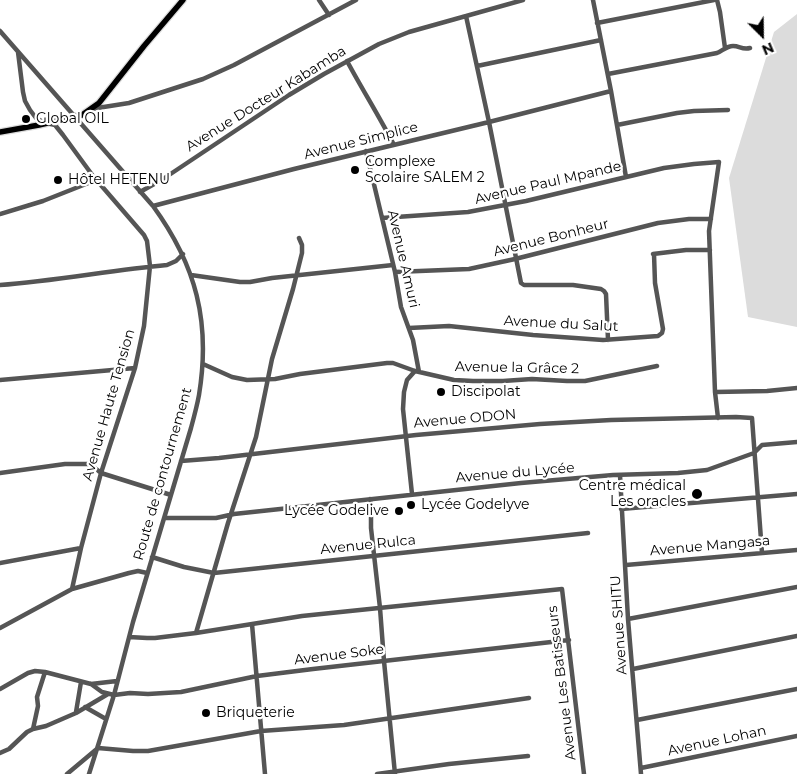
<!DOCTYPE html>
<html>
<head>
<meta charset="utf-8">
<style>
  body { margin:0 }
  #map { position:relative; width:797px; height:774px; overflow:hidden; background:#fff; font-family:Montserrat,sans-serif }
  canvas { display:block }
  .north { position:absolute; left:737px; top:10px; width:50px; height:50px; -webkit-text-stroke:4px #fff; paint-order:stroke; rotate:157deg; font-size:14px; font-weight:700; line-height:20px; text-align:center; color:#000 }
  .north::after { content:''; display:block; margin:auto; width:18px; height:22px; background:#000; clip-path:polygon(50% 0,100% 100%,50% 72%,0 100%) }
</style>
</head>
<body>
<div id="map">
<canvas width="797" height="774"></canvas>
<div class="north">N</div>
</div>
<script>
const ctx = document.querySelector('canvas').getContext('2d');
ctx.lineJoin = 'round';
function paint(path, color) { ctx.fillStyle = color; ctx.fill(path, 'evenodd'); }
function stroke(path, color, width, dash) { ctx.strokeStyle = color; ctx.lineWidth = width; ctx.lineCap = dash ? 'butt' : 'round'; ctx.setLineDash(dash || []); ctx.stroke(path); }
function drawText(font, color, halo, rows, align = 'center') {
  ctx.font = font + ' Montserrat,sans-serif'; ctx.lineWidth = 4.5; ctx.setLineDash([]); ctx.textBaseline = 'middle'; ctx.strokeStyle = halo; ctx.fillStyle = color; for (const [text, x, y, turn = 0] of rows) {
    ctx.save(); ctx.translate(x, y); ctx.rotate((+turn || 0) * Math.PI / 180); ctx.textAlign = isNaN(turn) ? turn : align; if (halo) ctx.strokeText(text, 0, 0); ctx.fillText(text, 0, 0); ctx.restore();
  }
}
const green = new Path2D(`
  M797,14V327L748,317L729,178L774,32Z`);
const minor = new Path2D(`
  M319,0L329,15
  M717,0L720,12L725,48
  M466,16L489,122L521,283L524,285H573L601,289L604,291L606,294L608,340
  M597,23L714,0
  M0,31L153,206C196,265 211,322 199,395C197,406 194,417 191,428L133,622L114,695L89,774
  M18,52L23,92L25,101L30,110L36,118L43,122L55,125L63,135L93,176L144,235L147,241L150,266L144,326L135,368L101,473L81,548L72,589
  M347,61C362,89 379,116 394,145
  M477,66L601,40
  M608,74L717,53C722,51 727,46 733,46C740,46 742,50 750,48
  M611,91L626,177
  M91,109L129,103L203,79L234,65L356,0
  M617,125L677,113L694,111L728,110
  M366,151L395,272L401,307L413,340L419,372
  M140,192L163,179L289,95L324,74L379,44L409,32L523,0
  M153,206L294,169L489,122L611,91L593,0
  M0,214L43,201L96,180
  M382,218L468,212L526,201L664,168L694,164L719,162L709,231L715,392L718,418
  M653,254L686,250H710
  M395,272L469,269L515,259L658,223L689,219H711
  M191,275L240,282H250L272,278L393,265
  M0,285C56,281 111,270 167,265L176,261L183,254
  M409,328L449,326L533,335L603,340L658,336L662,333L663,329L655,283L654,254
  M203,364L232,377L247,380L275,379L300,374L387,363H393L415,371L454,380L473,381H503L532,379L567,381H585L657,366
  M0,380L135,368
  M715,392L767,391L797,388
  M181,461L219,458L416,435L540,424L611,420L736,417L752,418L762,553
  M0,473L65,464H90L101,473L171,495
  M620,475L628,619L641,774
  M412,494L403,409L404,392L407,380L415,371
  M370,499L371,512V528L380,608L384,661L395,774
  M621,509L797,494
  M164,518H216L234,514L521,483L613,475L678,473L707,470L754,453L762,445L797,442
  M152,557L184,567L214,573L588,533
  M0,563L81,548
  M626,565L797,550
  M628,619L797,587
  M252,624L265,774
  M0,628L72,589L129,573L138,571L147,573
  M196,633L228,523L256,437L272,359L293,289L302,253V245L299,238
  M129,637L147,638H155L196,633L302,616L562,589L584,774
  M633,669L797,636
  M91,684L102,692L114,695L130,693L148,694L181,692L257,676L313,669L569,640
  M0,689L28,673L35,671L45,672L91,684L117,681
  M85,707L106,719
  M76,712L81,682
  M637,720L797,689
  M33,729L38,706L37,697L45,672
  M0,753L9,749L27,732L33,729L46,726L76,713L108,694
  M641,768L797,736
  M67,774L98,748L133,751H148L261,731L344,725L529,698
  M377,774L449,764L528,756`);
const major = new Path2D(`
  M0,132L39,125L82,115L99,103L144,46L183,0`);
const markers = [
  [26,119,5,"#000"],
  [355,170,5,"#000"],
  [58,180,5,"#000"],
  [441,392,5,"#000"],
  [697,494,6,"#000"],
  [411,505,5,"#000"],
  [399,511,5,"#000"],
  [206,713,5,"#000"]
];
const streetNames = [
  ["Avenue Docteur Kabamba",266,99,-32],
  ["Avenue Simplice",361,141,-14],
  ["Avenue Paul Mpande",548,183,-13],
  ["Avenue Bonheur",551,238,-14],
  ["Avenue Amuri",403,259,77],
  ["Avenue du Salut",561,324,3],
  ["Avenue la Grâce 2",517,368,1],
  ["Avenue Haute Tension",109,405,-74],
  ["Avenue ODON",465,419,-5],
  ["Avenue du Lycée",515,473,-5],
  ["Route de contournement",163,474,-74],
  ["Avenue Rulca",368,545,-6],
  ["Avenue Mangasa",710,546,-5],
  ["Avenue SHITU",619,625,-94],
  ["Avenue Soke",339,655,-7],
  ["Avenue Les Batisseurs",562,683,-97],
  ["Avenue Lohan",717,741,-12]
];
const poiNames = [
  ["Global OIL",36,119],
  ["Complexe",365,162],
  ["Scolaire SALEM 2",365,178],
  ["Hôtel HETENU",68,180],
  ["Discipolat",451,392],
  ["Centre médical",686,486,"right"],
  ["Les oracles",686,502,"right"],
  ["Lycée Godelyve",421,505],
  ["Lycée Godelive",389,511,"right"],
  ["Briqueterie",216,713]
];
paint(green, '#dcdcdc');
stroke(major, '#dbdbdb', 8);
stroke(minor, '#555', 4.5);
stroke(major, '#000', 5.5);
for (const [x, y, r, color] of markers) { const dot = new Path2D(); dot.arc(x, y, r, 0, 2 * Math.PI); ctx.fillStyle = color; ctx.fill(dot); stroke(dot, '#fff', 2); }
drawText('14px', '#000', '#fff', streetNames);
drawText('14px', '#000', '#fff', poiNames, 'left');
</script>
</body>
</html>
